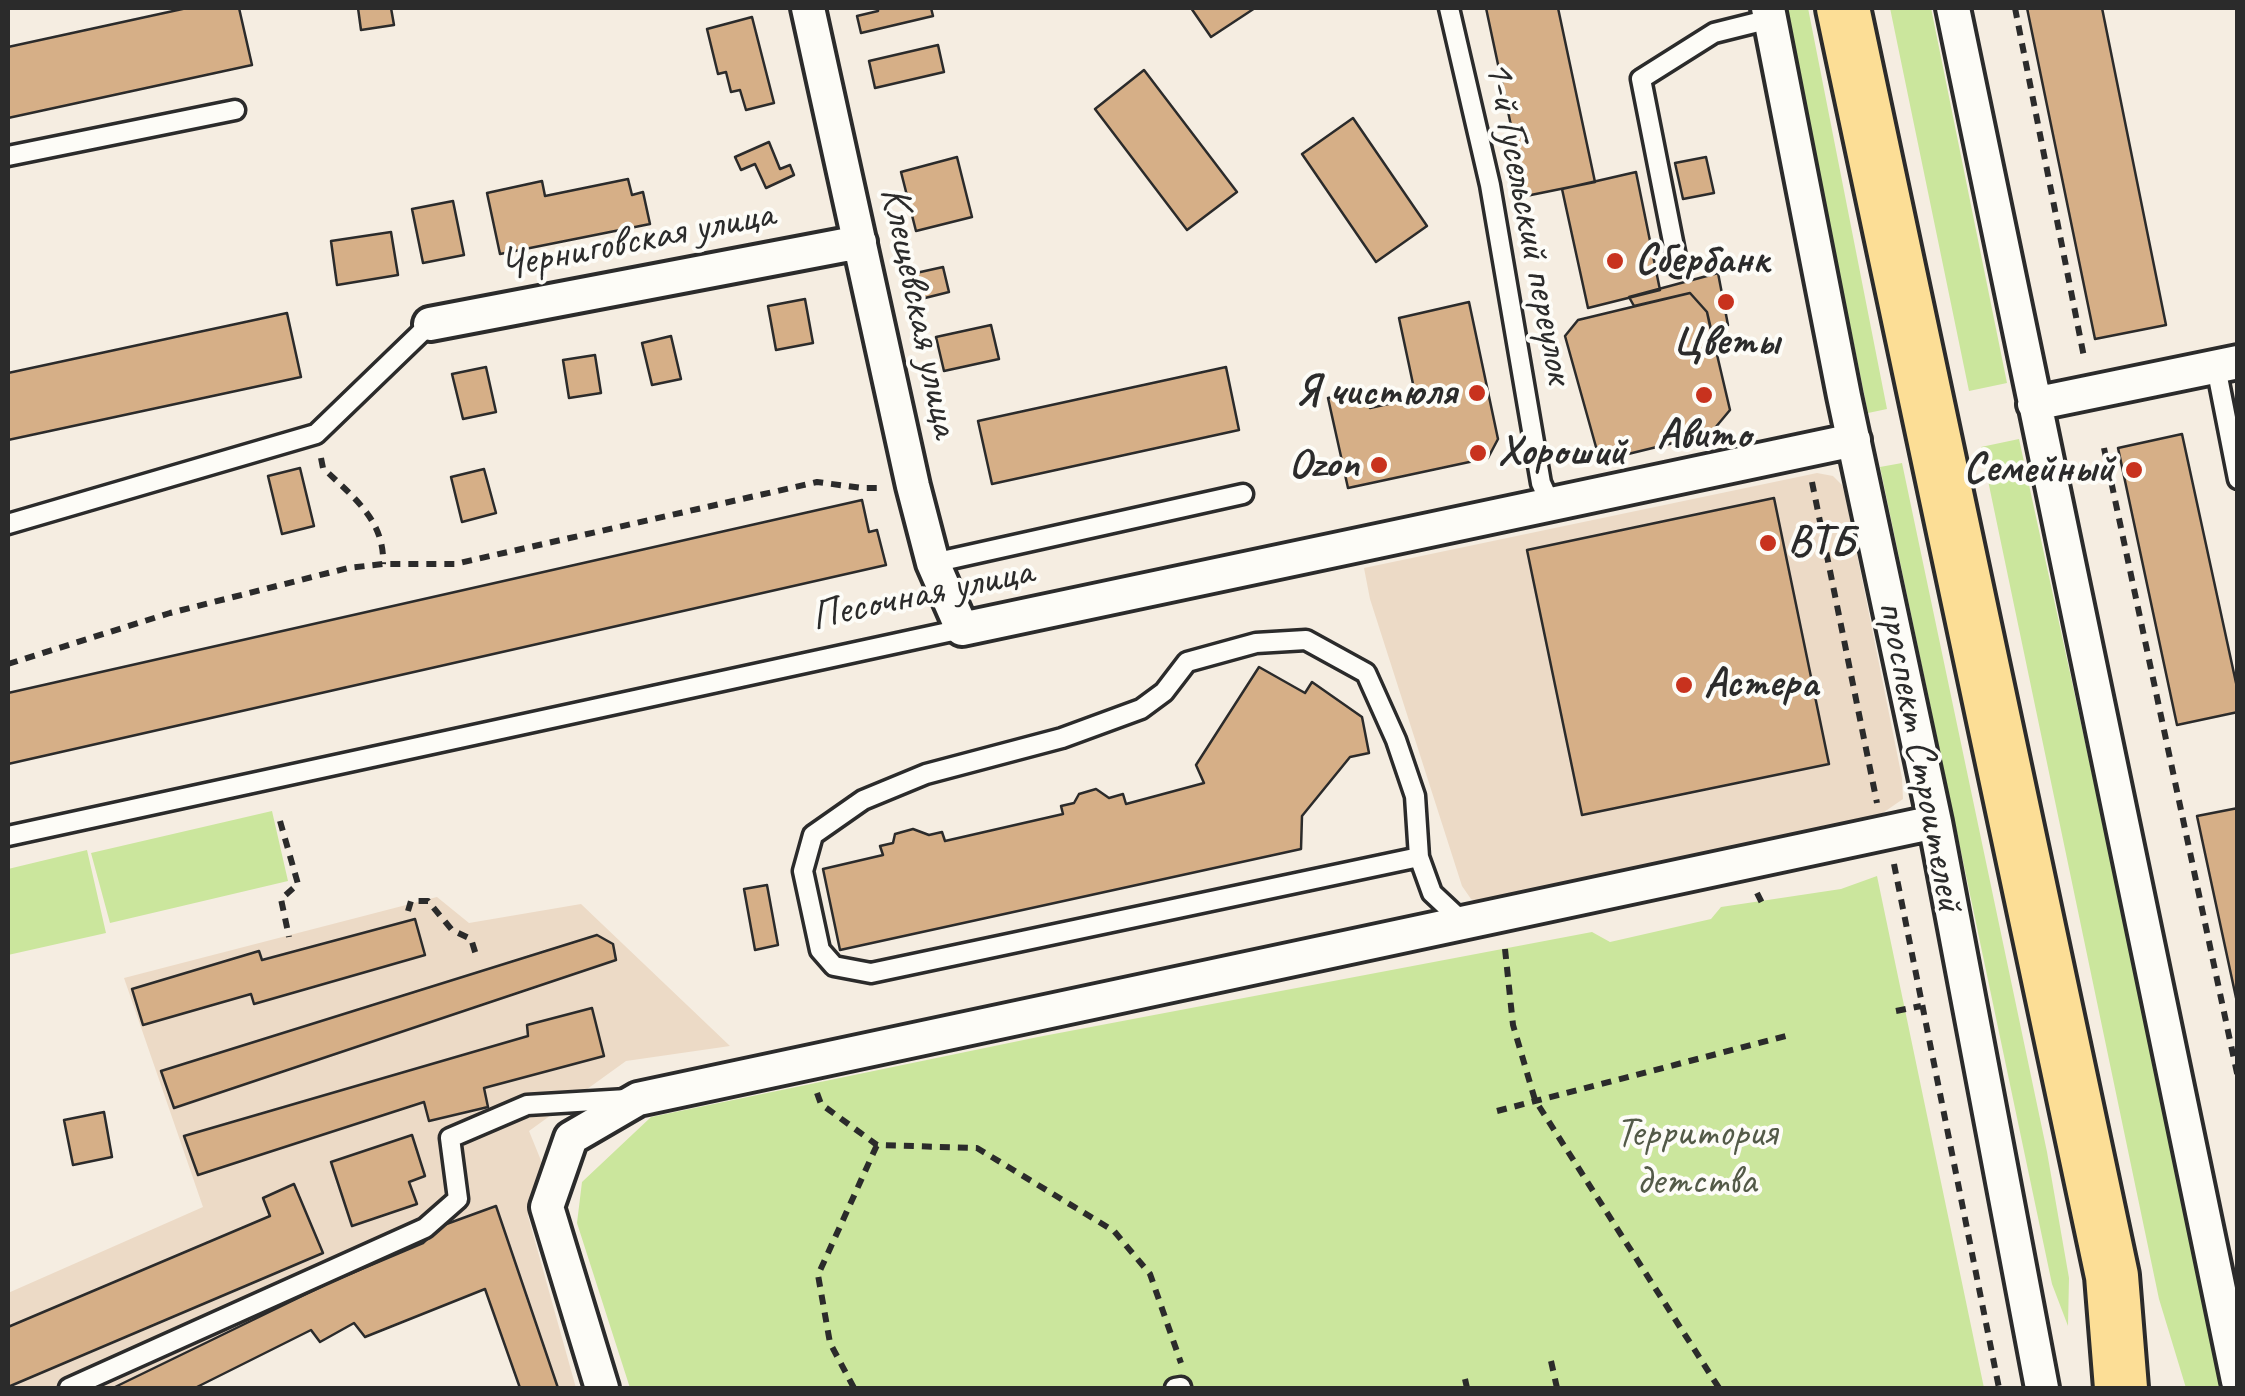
<!DOCTYPE html>
<html>
<head>
<meta charset="utf-8">
<style>
  body { margin:0 }
  #map { position:relative; width:2245px; height:1396px; overflow:hidden; background:#f5ede1; font-family:Caveat,sans-serif }
  canvas { display:block }
  .frame { position:absolute; inset:0; border:10px solid #2b2b2b; pointer-events:none }
</style>
</head>
<body>
<div id="map">
<canvas width="2245" height="1396"></canvas>
<div class="frame"></div>
</div>
<script>
const ctx = document.querySelector('canvas').getContext('2d');
ctx.lineJoin = 'round';
function paint(path, color) { ctx.fillStyle = color; ctx.fill(path, 'evenodd'); }
function stroke(path, color, width, dash) { ctx.strokeStyle = color; ctx.lineWidth = width; ctx.lineCap = dash ? 'butt' : 'round'; ctx.setLineDash(dash || []); ctx.stroke(path); }
function drawText(font, color, halo, rows, align = 'center') {
  ctx.font = font + ' Caveat,sans-serif'; ctx.lineWidth = 8; ctx.setLineDash([]); ctx.textBaseline = 'middle'; ctx.strokeStyle = halo; ctx.fillStyle = color; for (const [text, x, y, turn = 0] of rows) {
    ctx.save(); ctx.translate(x, y); ctx.rotate((+turn || 0) * Math.PI / 180); ctx.textAlign = isNaN(turn) ? turn : align; if (halo) ctx.strokeText(text, 0, 0); ctx.fillText(text, 0, 0); ctx.restore();
  }
}
const built = new Path2D(`
  M1817,473L1833,476L1842,485L1845,494L1902,778L1903,799L1861,828L1487,905L1471,899L1462,886L1370,599L1364,568Z
  M437,897L469,923L581,904L730,1046L626,1061L529,1131L542,1163L528,1216L576,1388H520L484,1289L365,1337L354,1323L320,1342L311,1330L195,1388H8V1293L203,1207L124,978Z`);
const green = new Path2D(`
  M1785,8H1808L1887,409L1868,413Z
  M1890,8H1931L2007,383L1969,391Z
  M2019,439L2226,1388H2186L2159,1299L1981,447Z
  M1902,463L2047,1152L2069,1278L2068,1326L2052,1284L1880,467Z
  M272,811L288,881L110,923L91,853Z
  M87,850L106,933L8,955V869Z
  M1877,876L1984,1388H630L577,1223L582,1182L651,1117L1038,1037L1592,932L1610,942L1711,919L1721,907L1841,889Z`);
const building = new Path2D(`
  M187,8H239L252,65L8,118V47Z
  M358,8H391L394,25L361,30Z
  M878,8H931L933,16L861,33L857,16L878,11Z
  M1191,8H1255L1211,37Z
  M1486,8H1558L1595,182L1526,196Z
  M2027,8H2102L2166,325L2095,339Z
  M752,17L774,103L746,110L740,90L731,92L726,72L718,74L707,29Z
  M938,45L944,72L875,88L869,61Z
  M1144,70L1237,192L1187,230L1095,109Z
  M1353,118L1427,226L1376,262L1302,154Z
  M769,142L780,169L790,165L794,175L766,188L755,164L741,170L735,157Z
  M957,157L972,217L916,231L901,172Z
  M1706,157L1714,193L1683,199L1675,163Z
  M1636,172L1660,290L1588,308L1562,189Z
  M628,179L632,195L643,192L650,224L500,254L487,193L542,181L545,196Z
  M453,201L464,255L423,263L412,209Z
  M391,232L398,275L337,285L331,241Z
  M943,267L949,292L913,301L907,275Z
  M1718,273L1728,325L1711,331L1707,312L1690,293L1634,306L1629,297Z
  M1690,293L1707,312L1730,410L1710,434L1624,455L1596,447L1565,336L1578,320Z
  M805,299L813,343L776,350L768,306Z
  M1469,302L1498,439L1488,458L1348,488L1328,398L1366,390L1370,408L1416,398L1399,318Z
  M287,313L301,377L8,440V373Z
  M991,325L999,359L944,371L936,337Z
  M671,336L681,379L652,385L642,343Z
  M595,355L601,393L569,398L563,360Z
  M486,367L496,412L463,419L452,374Z
  M1226,367L1239,430L992,484L978,421Z
  M2182,434L2238,692V712L2177,725L2118,448Z
  M300,468L314,526L282,534L268,476Z
  M484,469L496,513L462,522L451,477Z
  M1774,498L1829,764L1582,815L1527,550Z
  M862,500L869,532L877,530L886,565L8,764V693Z
  M1259,667L1305,693L1312,682L1362,717L1369,753L1350,757L1302,816L1301,849L840,950L823,869L883,855L880,846L893,843L895,834L913,829L929,835L942,832L945,841L1063,814L1061,806L1074,803L1079,794L1096,789L1109,798L1123,794L1126,804L1204,783L1196,765Z
  M2238,808V1007L2197,816Z
  M767,885L778,945L755,950L744,889Z
  M415,919L425,955L254,1004L251,994L143,1025L132,989L259,951L262,960Z
  M597,935L613,944L616,960L174,1108L161,1071Z
  M592,1008L604,1056L484,1088L488,1107L429,1121L424,1102L198,1175L184,1136L528,1036L527,1025Z
  M104,1112L112,1157L73,1165L64,1120Z
  M412,1135L425,1176L409,1182L417,1204L352,1226L331,1162Z
  M294,1184L323,1253L8,1387V1327L270,1216L263,1198Z
  M496,1206L558,1388H520L485,1289L365,1337L354,1323L320,1342L311,1330L195,1388H113L333,1281L423,1243L441,1226Z`);
const path = new Path2D(`
  M2015,8L2084,357
  M2104,448L2238,1078
  M321,458L323,468C352,496 385,520 383,564
  M1812,482L1877,803
  M8,664L170,613L348,568L383,564H455L817,482L862,488H882
  M280,821L298,884L281,899L289,937
  M1894,864L1999,1388
  M1757,893L1764,907
  M408,911L411,901H428L452,930L471,939L477,958
  M1505,949L1513,1025L1535,1100L1719,1388
  M1896,1011L1921,1006
  M817,1093L821,1104L877,1145L977,1148L1114,1231L1150,1274L1181,1363
  M1497,1111L1786,1036
  M1551,1361L1557,1388
  M1465,1379L1467,1388
  M854,1388L830,1343L818,1275L877,1145`);
const service = new Path2D(`
  M1449,8L1490,185L1541,483L1552,507
  M8,156L235,110
  M1678,267L1641,79L1714,33L1770,19
  M2216,367L2238,479
  M8,524L316,434L430,324
  M933,563L1243,494
  M8,836L962,629
  M1419,857L871,973L834,966L820,950L803,871L813,835L863,800L926,774L1062,738L1141,709L1164,692L1187,662L1256,643L1306,640L1366,673L1396,740L1415,796L1419,857L1432,893L1464,923
  M69,1388L425,1228L458,1199L450,1138L527,1105L627,1099
  M1175,1388L1181,1387`);
const minor = new Path2D(`
  M808,8L913,486L933,563L962,629L1854,440
  M1768,8L1844,396L1935,822L2042,1388
  M1953,8L2238,1381
  M430,324L860,242
  M2034,404L2238,362
  M602,1388L547,1207L571,1138L638,1099L1935,822`);
const primary = new Path2D(`
  M1843,8L2112,1276L2121,1388`);
const markers = [
  [1615,261,10,"#c8321e"],
  [1726,302,10,"#c8321e"],
  [1477,393,10,"#c8321e"],
  [1704,395,10,"#c8321e"],
  [1478,453,10,"#c8321e"],
  [1379,465,10,"#c8321e"],
  [2134,470,10,"#c8321e"],
  [1768,543,10,"#c8321e"],
  [1684,685,10,"#c8321e"]
];
const streetNames = [
  ["1-й Гусельский переулок",1528,222,79],
  ["Черниговская улица",637,241,-11],
  ["Клещевская улица",919,312,78],
  ["Песочная улица",922,595,-12],
  ["проспект Строителей",1920,756,79]
];
const poiNames = [
  ["Сбербанк",1635,261],
  ["Цветы",1726,343,"center"],
  ["Я чистюля",1457,393,"right"],
  ["Авито",1704,436,"center"],
  ["Хороший",1498,453],
  ["Ozon",1359,465,"right"],
  ["Семейный",2114,470,"right"],
  ["ВТБ",1788,543],
  ["Астера",1704,685]
];
const parkNames = [
  ["Территория",1696,1134],
  ["детства",1696,1182]
];
paint(built, '#ecdac6');
paint(green, '#cbe69d');
paint(building, '#d6af87');
stroke(building, '#2b2b2b', 2.5);
stroke(service, '#2b2b2b', 25);
stroke(minor, '#2b2b2b', 40);
stroke(primary, '#2b2b2b', 60);
stroke(path, '#2b2b2b', 6, [10, 8]);
stroke(service, '#fdfcf7', 18);
stroke(minor, '#fdfcf7', 32);
stroke(primary, '#fcde96', 52);
for (const [x, y, r, color] of markers) { const dot = new Path2D(); dot.arc(x, y, r, 0, 2 * Math.PI); ctx.fillStyle = color; ctx.fill(dot); stroke(dot, '#fdfcf7', 4); }
drawText('42px', '#2b2b2b', '#fdfcf7', streetNames);
drawText('bold 42px', '#2b2b2b', '#fdfcf7', poiNames, 'left');
drawText('42px', '#535a48', '#fdfcf7', parkNames);
</script>
</body>
</html>
